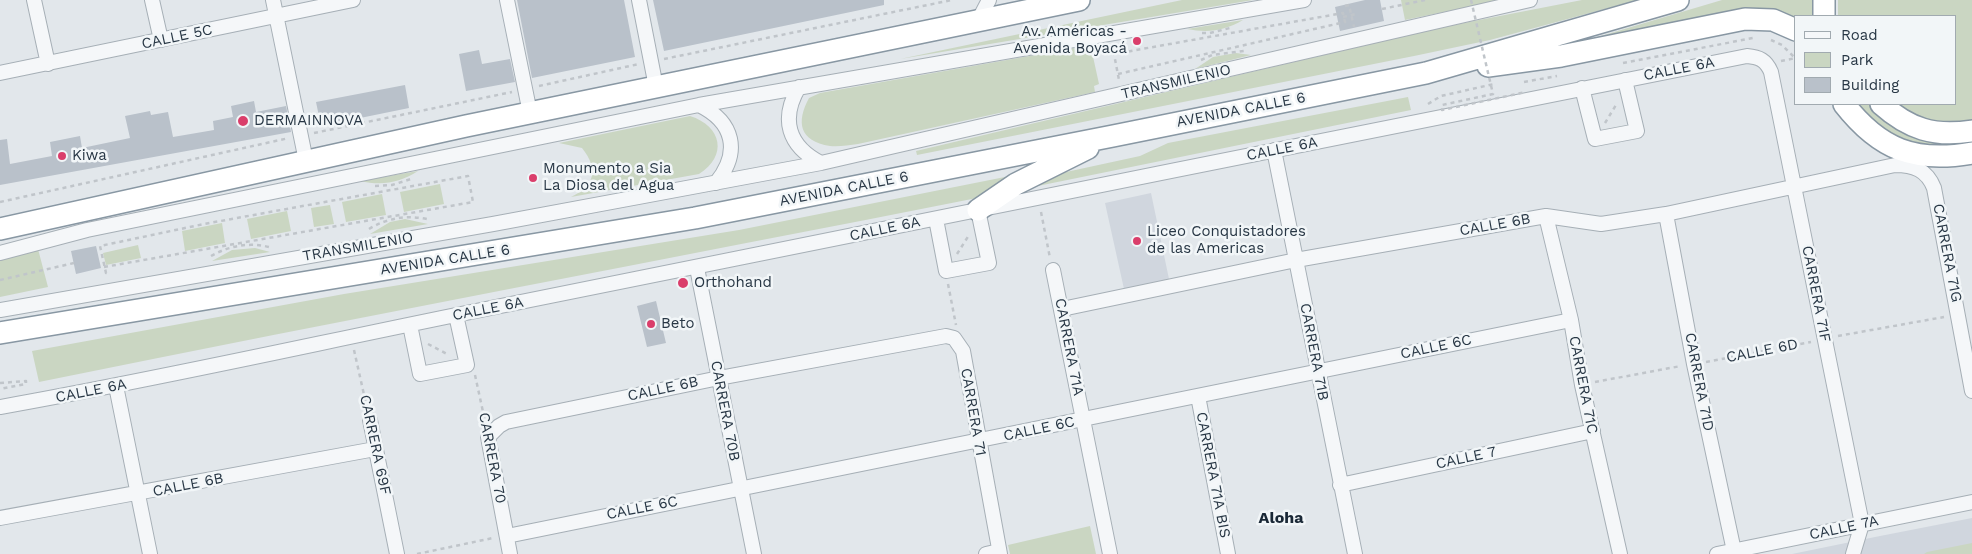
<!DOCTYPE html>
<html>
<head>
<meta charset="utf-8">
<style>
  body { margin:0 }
  #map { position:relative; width:1972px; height:554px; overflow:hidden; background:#e2e7eb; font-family:"Work Sans",sans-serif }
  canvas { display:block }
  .legend { position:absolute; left:1794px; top:15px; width:162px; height:90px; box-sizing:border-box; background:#f2f6f8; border:1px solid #a1aab0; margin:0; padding:6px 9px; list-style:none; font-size:15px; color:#283745 }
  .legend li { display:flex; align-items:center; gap:10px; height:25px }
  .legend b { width:25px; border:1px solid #a1aab0 }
</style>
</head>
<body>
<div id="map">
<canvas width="1972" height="554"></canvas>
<ul class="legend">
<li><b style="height:6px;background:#f5f7f9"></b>Road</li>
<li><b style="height:14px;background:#cad6c2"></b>Park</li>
<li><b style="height:14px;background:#b9c1ca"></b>Building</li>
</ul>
</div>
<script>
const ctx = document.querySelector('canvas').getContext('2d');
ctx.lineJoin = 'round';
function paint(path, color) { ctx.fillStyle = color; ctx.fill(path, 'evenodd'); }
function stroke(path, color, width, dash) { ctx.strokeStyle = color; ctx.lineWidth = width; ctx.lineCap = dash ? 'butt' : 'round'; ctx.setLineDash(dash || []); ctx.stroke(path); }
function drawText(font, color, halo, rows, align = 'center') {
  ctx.font = font + ' "Work Sans",sans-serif'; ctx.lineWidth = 5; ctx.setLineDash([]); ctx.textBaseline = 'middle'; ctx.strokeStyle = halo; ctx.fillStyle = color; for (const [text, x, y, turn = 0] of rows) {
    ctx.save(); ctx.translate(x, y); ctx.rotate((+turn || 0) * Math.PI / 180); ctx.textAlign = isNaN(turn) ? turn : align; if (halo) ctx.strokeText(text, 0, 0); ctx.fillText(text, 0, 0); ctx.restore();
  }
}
const built = new Path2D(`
  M1151,193L1169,279L1124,289L1105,203Z
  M1972,518V554H1792L1875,537Z`);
const green = new Path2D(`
  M1182,0H1253L900,59Z
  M1401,0H1501L1405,20Z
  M1582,0H1638L1490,40L1414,56L917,155L916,151L1438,28Z
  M1722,0H1816L1817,16H1796V22L1574,44Z
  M1838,0H1972V121L1968,122C1935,123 1927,123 1898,104H1956V16H1838Z
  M1243,20C1224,31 1208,33 1187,29Z
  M1086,46L1087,53L1092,52L1099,84L1094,86L1095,92L858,144C849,145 839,147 830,146C799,141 796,122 809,98L820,93Z
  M1236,53L1251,55L1195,69L1213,57Z
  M1408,97L1411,110L1023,189L1043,177L1140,156L1168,143Z
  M1854,104H1871L1972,138V148L1945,152L1894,139Z
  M690,116C722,126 728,156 699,174L571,197C595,186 599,169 582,148L559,143Z
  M418,171C399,183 382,186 360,181Z
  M1015,175L982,197C668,259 353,318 39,382L32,351L344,294L739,230Z
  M440,184L444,204L404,212L400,192Z
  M382,194L386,215L346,222L342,202Z
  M330,205L334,224L314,227L311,208Z
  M287,211L291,231L251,239L247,219Z
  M405,219L428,224L370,234L390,222Z
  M222,223L225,243L185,251L182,231Z
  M138,245L141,258L106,265L103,253Z
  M255,248L270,252L212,261L232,250Z
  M38,249L48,287L0,297V259Z
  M1090,526L1096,554H1010L1008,545Z
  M1972,543V554H1924L1927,552Z`);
const building = new Path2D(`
  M517,0H624L635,57L532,78Z
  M653,0H884V5L664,51Z
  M1365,0H1380L1384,21L1340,31L1335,7Z
  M479,50L482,64L510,59L515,82L466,91L459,54Z
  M405,85L409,108L321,126L316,102Z
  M254,101L256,112L286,106L291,132L0,185V140L7,139L10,164L52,156L50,142L80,136L82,148L130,138L125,116L150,111L151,115L168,112L173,137L214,130L213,121L233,117L231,106Z
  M96,246L101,268L76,274L71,251Z
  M656,301L666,343L647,347L637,306Z`);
const path = new Path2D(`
  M1345,6L1349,5L1354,27
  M1382,9L1425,0
  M1343,17L1356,14
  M1202,33H1210L1230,28
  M1771,40L1782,45L1795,58
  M664,59L952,0
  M1201,60L1212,55L1244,51
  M1781,61L1796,58
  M1623,63L1753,38
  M1118,74L1345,22L1343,13L1114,54L1119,80
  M1524,82L1557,76
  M539,86L639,64
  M1428,104L1441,96L1494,84
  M1605,123L1616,105
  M314,133L512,92
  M375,186L392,185L411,179
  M0,202L289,138
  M1041,212L1050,258
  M369,229C387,218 406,215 427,219
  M957,254L969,235
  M211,256C229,246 248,242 269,247
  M104,267L473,202L468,176L204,224L100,246L106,273L110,272
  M0,280L74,263
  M948,284L956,325
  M1838,336L1944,317
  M428,344L447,354
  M354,350L367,408
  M1706,362L1811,342
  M475,375L485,421
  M1595,382L1681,366
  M0,383L26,381V384L0,389
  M417,554L493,538`);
const minor = new Path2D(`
  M34,0L48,64
  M152,0L161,40
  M273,0L306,161
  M507,0L530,113
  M639,0L656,87
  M978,21L989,0
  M0,73L353,0
  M799,87C780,119 788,146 821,163
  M1582,88L1595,139L1637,131L1625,80
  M699,105C734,122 741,152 716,183
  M1274,150L1355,554
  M1666,214L1694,364L1734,551
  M1546,216L1571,320L1582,385L1620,554
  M936,219L946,271L989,263L978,210
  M0,253L87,230L699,105L1304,0
  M697,268L754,554
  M1053,270L1110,554
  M1062,309L1296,260L1546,216L1601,224L1666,214L1895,165C1914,165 1927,170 1934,188L1972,391
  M0,310L493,224L821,163L1530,0
  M410,325L420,374L467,365L456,315
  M116,386L150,554
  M1198,396L1228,554
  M0,407C153,380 304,346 456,315C887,230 1316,140 1747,56C1759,57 1766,60 1771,72L1862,524L1853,554
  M370,420L397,554
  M1340,485L1593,431
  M0,518L375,449
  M507,536L1571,320
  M510,554L488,437L499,426L506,422L719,378L946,336L954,338L963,351L1000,554
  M986,554L999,551
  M1717,554L1972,502`);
const highway = new Path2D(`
  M1824,0V16
  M1488,66L1561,56L1745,19L1773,20L1796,30
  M1844,104C1880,150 1915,163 1972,153
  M1881,104C1909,129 1934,137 1972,131
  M978,210L1016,184L1088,148
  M0,229L466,126L1079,0
  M0,333L695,218L1113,136L1426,73L1678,0`);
const pathBridge = new Path2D(`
  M1471,0L1493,94L1442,105V110L1526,92`);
const markers = [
  [1137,41,5,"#da3e6b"],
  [243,121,6,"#da3e6b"],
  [62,156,5,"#da3e6b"],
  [533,178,5,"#da3e6b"],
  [1137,241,5,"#da3e6b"],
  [683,283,6,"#da3e6b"],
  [651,324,5,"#da3e6b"]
];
const poiNames = [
  ["Av. Américas -",1127,32,"right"],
  ["Avenida Boyacá",1127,49,"right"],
  ["DERMAINNOVA",254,121],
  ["Kiwa",72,156],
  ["Monumento a Sia",543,169],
  ["La Diosa del Agua",543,186],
  ["Liceo Conquistadores",1147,232],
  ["de las Americas",1147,249],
  ["Orthohand",694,283],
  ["Beto",661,324]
];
const streetNames = [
  ["CALLE 5C",177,37,-12],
  ["CALLE 6A",1679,69,-11],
  ["TRANSMILENIO",1176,82,-13],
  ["AVENIDA CALLE 6",1241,110,-11],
  ["CALLE 6A",1282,149,-11],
  ["AVENIDA CALLE 6",844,189,-11],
  ["CALLE 6B",1495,225,-10],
  ["CALLE 6A",885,229,-12],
  ["TRANSMILENIO",358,247,-10],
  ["CARRERA 71G",1947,253,79],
  ["AVENIDA CALLE 6",445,260,-9],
  ["CARRERA 71F",1816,294,79],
  ["CALLE 6A",488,309,-11],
  ["CARRERA 71A",1069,347,79],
  ["CALLE 6C",1436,347,-12],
  ["CALLE 6D",1762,351,-11],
  ["CARRERA 71B",1314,352,79],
  ["CARRERA 71D",1699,382,79],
  ["CARRERA 71C",1583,385,79],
  ["CALLE 6B",663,389,-12],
  ["CALLE 6A",91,391,-11],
  ["CARRERA 70B",725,411,79],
  ["CARRERA 71",973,412,80],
  ["CALLE 6C",1039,429,-12],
  ["CARRERA 69F",375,445,78],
  ["CARRERA 70",492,458,79],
  ["CALLE 7",1466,458,-12],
  ["CARRERA 71A BIS",1213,475,79],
  ["CALLE 6B",188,485,-11],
  ["CALLE 6C",642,508,-11],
  ["CALLE 7A",1844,528,-12]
];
const neighbourhoodNames = [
  ["Aloha",1281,518]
];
paint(built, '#d0d6de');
paint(green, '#cad6c2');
paint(building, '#b9c1ca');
stroke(minor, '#a6afb6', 16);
stroke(highway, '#8897a3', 24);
stroke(path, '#c0c5ca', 2.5, [4, 4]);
stroke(minor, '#f5f7f9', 14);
stroke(highway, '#fff', 21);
stroke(pathBridge, '#c0c5ca', 2.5, [4, 4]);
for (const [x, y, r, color] of markers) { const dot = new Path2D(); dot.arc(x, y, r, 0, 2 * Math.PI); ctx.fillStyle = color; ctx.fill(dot); stroke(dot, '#f2f6f8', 2); }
drawText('15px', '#283745', '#f2f6f8', poiNames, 'left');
drawText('15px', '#283745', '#f2f6f8', streetNames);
drawText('bold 16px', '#1a2836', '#f2f6f8', neighbourhoodNames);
</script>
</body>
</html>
